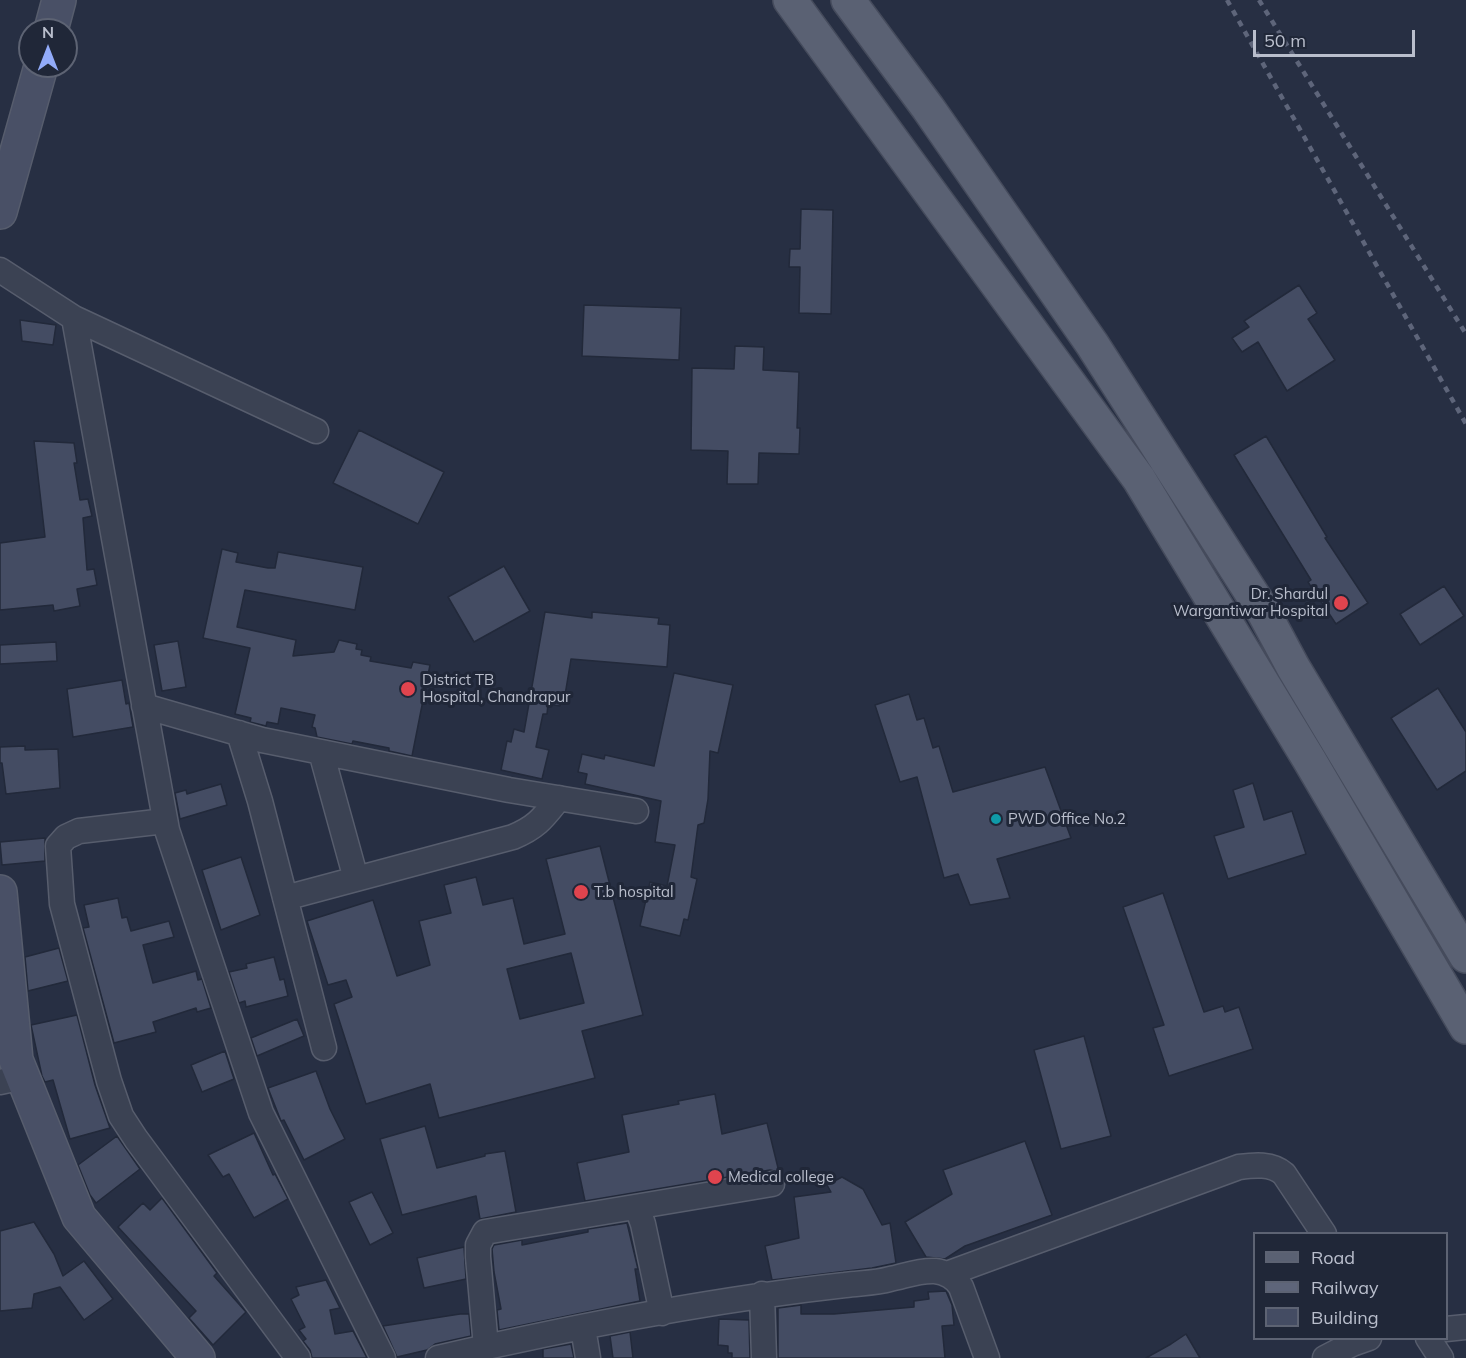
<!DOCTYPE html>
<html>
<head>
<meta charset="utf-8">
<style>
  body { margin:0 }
  #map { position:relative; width:1466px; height:1358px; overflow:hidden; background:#272f43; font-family:Mulish,sans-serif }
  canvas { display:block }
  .legend { position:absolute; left:1253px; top:1232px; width:195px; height:108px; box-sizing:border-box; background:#202738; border:2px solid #5d6373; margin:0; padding:8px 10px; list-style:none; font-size:18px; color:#b9becc }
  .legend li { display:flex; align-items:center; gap:12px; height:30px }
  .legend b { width:30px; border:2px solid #5d6373 }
  .north { position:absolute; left:18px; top:18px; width:60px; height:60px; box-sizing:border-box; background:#202738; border:2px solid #5d6373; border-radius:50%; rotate:0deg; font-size:16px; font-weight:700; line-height:24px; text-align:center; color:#b9becc }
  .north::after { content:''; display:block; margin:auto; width:21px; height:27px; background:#92abf9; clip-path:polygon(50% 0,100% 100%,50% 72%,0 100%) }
  .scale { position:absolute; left:1253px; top:30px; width:162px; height:27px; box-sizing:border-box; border:3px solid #b9becc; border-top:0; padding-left:8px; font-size:18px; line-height:21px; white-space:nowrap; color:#b9becc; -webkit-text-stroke:4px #202738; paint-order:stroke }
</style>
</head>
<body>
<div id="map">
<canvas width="1466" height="1358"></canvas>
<ul class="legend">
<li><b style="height:8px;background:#5a6173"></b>Road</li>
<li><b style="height:8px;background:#5e657a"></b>Railway</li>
<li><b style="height:16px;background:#444c63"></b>Building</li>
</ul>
<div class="north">N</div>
<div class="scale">50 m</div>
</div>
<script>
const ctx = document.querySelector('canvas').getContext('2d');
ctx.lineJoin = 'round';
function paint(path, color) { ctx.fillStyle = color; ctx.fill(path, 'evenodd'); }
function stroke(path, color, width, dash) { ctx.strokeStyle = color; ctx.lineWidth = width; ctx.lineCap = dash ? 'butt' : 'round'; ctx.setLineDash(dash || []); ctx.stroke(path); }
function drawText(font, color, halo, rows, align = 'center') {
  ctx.font = font + ' Mulish,sans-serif'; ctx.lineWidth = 6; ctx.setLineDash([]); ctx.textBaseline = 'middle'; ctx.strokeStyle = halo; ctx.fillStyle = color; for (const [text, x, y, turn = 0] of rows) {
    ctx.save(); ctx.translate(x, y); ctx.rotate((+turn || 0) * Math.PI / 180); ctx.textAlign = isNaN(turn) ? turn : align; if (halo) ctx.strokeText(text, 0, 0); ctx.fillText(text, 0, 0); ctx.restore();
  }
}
const building = new Path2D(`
  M801,209L833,210L831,314L799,313L800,267H789L790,249H800Z
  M1299,285L1317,313L1308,319L1335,360L1287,391L1258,342L1242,352L1232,338L1249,327L1244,321Z
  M584,305L681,308L679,360L582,356Z
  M20,320L56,325L53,345L22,341Z
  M735,346L764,347L763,370L799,372L797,428H800L799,454L759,453L758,484H727L728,451L691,450L692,368L734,369Z
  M359,430L444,472L418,524L333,483Z
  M1266,436L1327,537L1325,538L1368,603L1336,624L1308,582L1311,580L1234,455Z
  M34,441L74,443L77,463H74L80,500L88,499L92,516L83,518L87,570L94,569L97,585L77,589L80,606L54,611L53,605L0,610V543L45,537Z
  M222,549L238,553L236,562L268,568H275L278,552L363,567L355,610L245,590L237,627L296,640L293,656L334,652L339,640L357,644L356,649L362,650L361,655L371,657L370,661L411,668L413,662L430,665L412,756L389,751V748L353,741L352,744L317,737L315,728L312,727L315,715L281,708L278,724L267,722L266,726L250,722L251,718L235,714L250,648L203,638Z
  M504,566L530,611L474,642L448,597Z
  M1444,586L1464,616L1420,645L1400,614Z
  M545,612L592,618V612L659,618L658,624L670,625L667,667L571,659L565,695H561L560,706L548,704L547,714H543L536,747L549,750L542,779L501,770L507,741L511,742L514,729L524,732Z
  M178,641L186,687L162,691L154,645Z
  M56,642L57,661L0,664V645Z
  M674,673L733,685L718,753L710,751L708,799L704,823L698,825L691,877L697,879L688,920L684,919L680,936L640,926L650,882L667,886L675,845L655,842L661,801L585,784L587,774L578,772L582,754L604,759L605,755L654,766Z
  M122,680L126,704L129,703L133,727L73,737L67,689Z
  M1438,688L1466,732V771L1437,790L1391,718Z
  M909,694L917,720L924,718L933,748L939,746L953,792L1045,767L1071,838L997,859L1010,898L970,905L958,874L944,878L917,777L900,782L875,705Z
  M25,746V750L58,749L60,788L6,794L2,763H0V747Z
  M1253,783L1264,820L1292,811L1306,854L1228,879L1214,836L1244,827L1233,790Z
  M221,784L227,805L180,819L175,793L186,790L187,794Z
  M45,838V861L2,865L0,842Z
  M600,846L643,1015L582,1031L595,1078L439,1118L430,1084L366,1104L334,1004L352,997L346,980L328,985L307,921L373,900L397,976L430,965L419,921L451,913L444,885L476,877L483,905L513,898L524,944L565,934L546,859ZM571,953L584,1003L520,1019L507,969Z
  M241,857L260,915L221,930L202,870Z
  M1163,893L1204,1012L1223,1006L1225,1012L1239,1007L1253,1049L1169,1076L1153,1028L1164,1025L1123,907Z
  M118,898L122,918L127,917L131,931L169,921L174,937L143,945L153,983L196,971L198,980L202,979L211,1008L197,1012L196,1008L153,1022L156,1032L114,1043L83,928L89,927L84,905Z
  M59,948L68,981L28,991L25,957Z
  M274,957L280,980L284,979L288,996L246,1007L245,1001L239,1003L229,972L247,968L246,964Z
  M77,1015L95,1085L110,1128L70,1139L53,1080L45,1082L42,1076L31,1025Z
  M297,1019L304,1036L257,1056L251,1038Z
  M1084,1036L1111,1136L1061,1149L1034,1050Z
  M225,1051L234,1079L202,1092L191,1065Z
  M316,1071L330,1109L345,1139L304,1160L284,1120L281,1121L268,1088Z
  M715,1094L722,1134L767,1123L779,1172L770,1170L585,1201L577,1163L629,1152L622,1115L679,1104L678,1101Z
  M425,1126L437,1168L485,1156V1154L505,1151L516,1212L480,1219L476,1196L402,1215L380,1139Z
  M254,1133L273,1175L275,1174L288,1199L254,1218L229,1174L223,1177L208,1155Z
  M117,1136L140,1169L96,1203L90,1195L78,1165Z
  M1025,1141L1052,1215L965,1246L945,1259L926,1257L905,1222L952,1194L943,1170Z
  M842,1177L863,1189L882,1225L890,1223L896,1263L872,1268L772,1280L765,1246L799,1238L794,1197L831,1192L827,1185Z
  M372,1192L393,1233L370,1245L349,1202Z
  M162,1198L217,1273L214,1276L246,1312L213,1345L189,1318L196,1311L118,1227L143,1203L150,1210Z
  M34,1222L54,1254L63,1276L84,1261L113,1299L84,1320L60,1287L34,1294L32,1308L0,1311V1231Z
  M627,1223L638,1269H635L640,1301L499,1330L497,1310L501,1309L494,1272L492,1249L494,1245L522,1240V1245L588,1232V1229Z
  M464,1247L466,1279L424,1288L417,1258Z
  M326,1280L340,1308L330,1310L335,1334L353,1331L367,1358H312L310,1350L303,1341L306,1339L299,1330L305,1327L291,1299L299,1295L296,1287Z
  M946,1291L952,1305L954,1325L942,1326L945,1358H778V1308L801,1305V1314H834L914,1307V1301L929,1299L928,1292Z
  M460,1314H469L471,1336L435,1344L427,1350L397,1357L383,1326Z
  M719,1319L749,1320L750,1358H732V1353H728V1346L718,1345Z
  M630,1332L633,1358H613L610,1336Z
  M1186,1334L1200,1358H1146L1171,1344Z
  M571,1344L574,1358H543V1349Z`);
const street = new Path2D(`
  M0,270L74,318L316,431
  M74,318L167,830L261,1113L383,1358
  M144,706L262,740L509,790L636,811
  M239,733L260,801L324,1048
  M321,752L356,879
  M165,821L79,831L66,837L58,846L62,904L109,1081L121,1116L136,1139L298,1358
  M285,898L513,837C537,827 543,818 559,798
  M0,1082L23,1077
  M637,1207L643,1224L662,1313
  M947,1274L1239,1167C1254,1165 1272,1163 1284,1174L1324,1234
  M762,1294L764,1358
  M583,1328L588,1358
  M1446,1329L1466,1327
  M1428,1338L1441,1358
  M486,1347L478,1257V1245L485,1232L772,1184
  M438,1358C572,1327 709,1300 845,1285C860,1283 876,1283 890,1279C905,1276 919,1270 935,1271C945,1272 956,1278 961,1287L987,1358
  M1325,1358L1352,1344L1369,1338`);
const secondary = new Path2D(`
  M51,30L59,0
  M0,212L41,66
  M0,892L16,1060L79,1217L198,1358`);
const primary = new Path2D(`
  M790,0L1139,479L1310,761L1466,1027
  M848,0L928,108L1092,344L1263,611L1293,667L1466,956`);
const rail = new Path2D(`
  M1227,0L1466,424
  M1259,0L1466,334`);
const markers = [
  [1341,603,8,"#e0444e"],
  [408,689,8,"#e0444e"],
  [996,819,6,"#0f9aa8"],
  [581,892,8,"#e0444e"],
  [715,1177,8,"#e0444e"]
];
const poiNames = [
  ["Dr. Shardul",1328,594,"right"],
  ["Wargantiwar Hospital",1328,611,"right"],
  ["District TB",422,680],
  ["Hospital, Chandrapur",422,697],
  ["PWD Office No.2",1008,819],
  ["T.b hospital",594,892],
  ["Medical college",728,1177]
];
paint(building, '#444c63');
stroke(building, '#22293a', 1.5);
stroke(street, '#575d6d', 27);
stroke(secondary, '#575d6d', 36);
stroke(primary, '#454b5c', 36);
stroke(street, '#3b4253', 24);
stroke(secondary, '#495066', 33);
stroke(primary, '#5a6173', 33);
stroke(rail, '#5e657a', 4.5, [6, 6]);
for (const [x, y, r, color] of markers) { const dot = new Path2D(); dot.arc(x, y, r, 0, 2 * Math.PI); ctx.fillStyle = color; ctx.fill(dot); stroke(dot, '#202738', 2); }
drawText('15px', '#b9becc', '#202738', poiNames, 'left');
</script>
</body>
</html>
